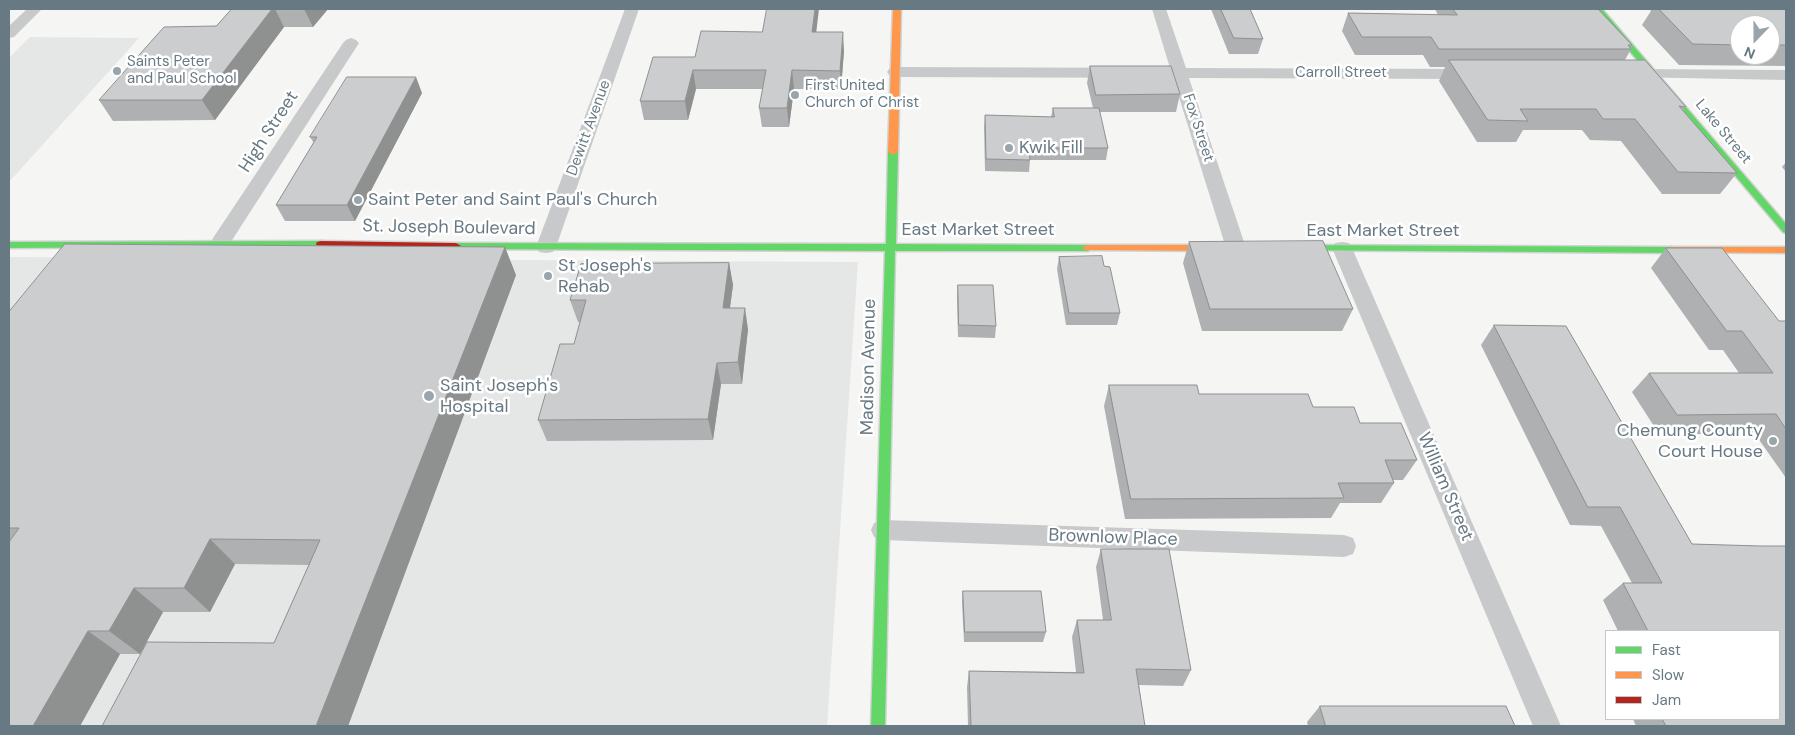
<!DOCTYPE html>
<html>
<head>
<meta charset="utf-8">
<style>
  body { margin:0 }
  #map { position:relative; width:1795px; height:735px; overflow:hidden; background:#f5f5f4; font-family:"DM Sans",sans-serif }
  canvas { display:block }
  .frame { position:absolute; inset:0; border:10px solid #677983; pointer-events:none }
  .legend { position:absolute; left:1605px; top:630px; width:175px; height:90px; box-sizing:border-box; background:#fff; border:1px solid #c2c9cd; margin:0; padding:6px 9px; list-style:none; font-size:15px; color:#677983 }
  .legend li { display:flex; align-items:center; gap:10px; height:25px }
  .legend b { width:25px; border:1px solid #c2c9cd }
  .north { position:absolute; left:1730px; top:15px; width:50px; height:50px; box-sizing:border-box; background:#fff; border:1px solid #c2c9cd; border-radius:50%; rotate:202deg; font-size:14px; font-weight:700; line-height:20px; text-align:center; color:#677983 }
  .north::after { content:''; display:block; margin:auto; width:18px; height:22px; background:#99a4ab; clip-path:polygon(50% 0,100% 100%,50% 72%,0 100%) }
</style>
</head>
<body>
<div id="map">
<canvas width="1795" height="735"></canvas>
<div class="frame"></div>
<ul class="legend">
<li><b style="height:6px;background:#63d668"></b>Fast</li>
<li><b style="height:6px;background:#ff974d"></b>Slow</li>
<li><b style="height:6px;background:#b3261e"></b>Jam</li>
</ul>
<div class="north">N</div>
</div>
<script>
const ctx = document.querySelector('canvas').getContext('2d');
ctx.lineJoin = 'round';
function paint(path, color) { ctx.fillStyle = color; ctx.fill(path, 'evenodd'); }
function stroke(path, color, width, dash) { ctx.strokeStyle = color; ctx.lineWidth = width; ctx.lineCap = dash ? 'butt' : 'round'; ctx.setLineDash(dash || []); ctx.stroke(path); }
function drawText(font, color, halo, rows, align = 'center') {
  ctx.font = font + ' "DM Sans",sans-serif'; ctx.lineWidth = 5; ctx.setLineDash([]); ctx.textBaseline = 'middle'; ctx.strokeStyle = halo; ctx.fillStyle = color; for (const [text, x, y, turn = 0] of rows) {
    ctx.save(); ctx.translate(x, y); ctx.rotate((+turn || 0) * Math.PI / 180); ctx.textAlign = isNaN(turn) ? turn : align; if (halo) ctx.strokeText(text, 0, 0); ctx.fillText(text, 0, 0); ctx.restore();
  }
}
const built = new Path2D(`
  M30,37L139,38L9,182V58Z
  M9,257L858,262L827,726H9Z`);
const street = new Path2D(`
  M27,9H42L14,37L9,38V26Z
  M625,9H639L556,247L553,252L546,253L539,252L536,247Z
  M1152,9H1166L1186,68L1470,69L1476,71L1478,74L1476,77L1470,79L1189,78L1246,248L1243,253L1236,254L1229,253L1226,248L1173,78L895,77L889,75L887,72L889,69L895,67L1170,68Z
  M351,38L356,40L359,43L227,248L220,249L213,248L211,243L213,238L343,43L346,40Z
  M1635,69L1786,70V80L1629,77L1627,74L1629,71Z
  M1342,242L1349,243L1352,248L1561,726H1533L1332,248L1335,243Z
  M883,520L1344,535L1353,538L1356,546L1353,554L1344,557L883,540L874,537L871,530L874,523Z`);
const fast = new Path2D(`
  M1594,9H1602L1786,224V233L1783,232Z
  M893,149L898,152L896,244L1088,245L1093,248L1088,251H895L885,726H871L885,251L456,249L451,246L456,243L886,244L888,152Z
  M321,241L325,242L326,244L325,246L9,248V242Z
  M1290,245L1672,247L1677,250L1672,253L1286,250L1285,248L1286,246Z`);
const slow = new Path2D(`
  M893,9H901L898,152L893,155L888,152Z
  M1088,245H1225L1230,248L1225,251L1084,250L1083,248L1084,246Z
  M1672,247H1786V253L1668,252L1667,250L1668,248Z`);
const jam = new Path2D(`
  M321,241L456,243L461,246L456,249L317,246L316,244L317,242Z`);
const wall = new Path2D(`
  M232,9H328L313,27H284L215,120L113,121L99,100L216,26Z
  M1211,9H1250L1263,39L1258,54H1229Z
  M1435,9H1598L1632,45L1630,48L1631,49L1625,60L1686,107L1683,110L1737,173L1720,194H1662L1621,141L1590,140L1582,130H1523L1516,142H1477L1439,81L1445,67H1430L1423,55H1355L1342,31L1348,13L1438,15Z
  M1649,9H1786V66L1679,65L1642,25L1651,11ZM1740,25H1770V55H1740Z
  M816,32L844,51L841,89H794L789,127H762L759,108L763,89H696L688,120H644L640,101L695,57Z
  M1090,66L1180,94L1176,112H1099L1108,148L1106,160H1030L1029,172L985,171L984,127L985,115L1051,117L1053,108H1093L1087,83Z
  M422,93L355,221H285L276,205L314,143L310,137Z
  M1786,162V172L1782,167Z
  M1189,242L1353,309L1342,331H1202L1183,263Z
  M1666,248L1779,321H1786V478L1755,434H1659L1632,392L1649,373H1739L1723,350H1709L1651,268Z
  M1059,257L1120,313L1117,325H1066L1057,269Z
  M729,263L733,285L730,308L748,329L742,384H721L713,440L547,441L538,420L574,344L580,322H578L570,300Z
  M516,275L348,726H102L274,643L309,565L235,564L210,612H163L140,654H120L80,726H9V312Z
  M958,285L996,326L995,338L958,337L957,297Z
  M1494,325L1566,326L1692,544L1761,546H1786V726H1636L1633,719H1779V631H1618L1603,600L1623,583H1632L1601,526L1570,525L1481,345Z
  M1109,385L1199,394L1360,423L1417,460L1403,480H1393L1394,483L1381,503H1340L1331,518L1125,519L1104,406Z
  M1101,549L1191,670L1183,686L1139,685L1145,726H968L967,687L969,671L1076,672L1072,637L1077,620H1103L1096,567Z
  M963,591L1046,632L1043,642H964L962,602Z
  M1320,706L1515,726H1308L1307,722Z`);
const shadedWall = new Path2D(`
  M272,9H275L284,27L215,120L202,100Z
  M304,9H328L313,27Z
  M815,9H819L814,51L812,32Z
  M843,32L844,51L841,89L840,71Z
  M693,70L696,89L688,120L685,101Z
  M792,70L794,89L789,127L787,108Z
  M416,77L422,93L355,221L347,205Z
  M505,247L516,275L348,726H316Z
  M729,263L733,285L727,329L723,308Z
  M745,308L748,329L742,384L738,362Z
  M717,363L721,384L713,440L708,419Z
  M210,539L235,564L210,612L184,588Z
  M134,588L163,612L140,654L109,631Z
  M88,631L120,654L80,726H33Z`);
const building = new Path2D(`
  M232,9H272L202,100H99L164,27L216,26Z
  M767,9H815L812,32H843L840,71L792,70L787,108H759L766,70H693L685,101H640L653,57H695L701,31L762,32Z
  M1221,9H1250L1263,39L1234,38Z
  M1453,9H1598L1632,45H1628L1631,49H1439L1431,37H1362L1348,13L1457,15Z
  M1659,9H1786V45H1770V25H1740V45L1693,44Z
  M1449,60H1645L1686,107L1679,106L1737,173L1678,172L1635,119H1603L1596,109H1520L1528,121L1488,120Z
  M1090,66H1171L1180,94L1096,95Z
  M347,77H416L347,205H276L317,137H310Z
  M1053,108H1099L1108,148H1029L1030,160L986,159L985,115L1054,117Z
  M1323,241L1353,309H1210L1189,242Z
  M65,244L505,247L316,726H102L147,642L274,643L320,540L210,539L184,588H134L109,631H88L33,726H9V542L19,528H9V312Z
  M1666,248H1722L1779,321H1786V429L1776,414L1677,415L1649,373H1773L1742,331H1727Z
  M1102,256L1104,266L1110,267L1120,313H1069L1059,257Z
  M729,263L723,308H745L738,362L717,363L708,419L538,420L560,344H574L586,300H570L581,264Z
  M958,285H993L996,326L959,325Z
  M1494,325L1566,326L1692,544L1761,546H1786V726H1666L1662,719H1779V631H1648L1623,583H1662L1620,507H1588Z
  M1109,385H1197L1199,394H1308L1313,407H1354L1360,423H1401L1417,460H1385L1394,483H1338L1344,498L1131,499Z
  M1101,549H1169L1191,670L1136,669L1145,726H971L969,671L1084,673L1077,620H1111Z
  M963,591H1041L1046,632H965Z
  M1320,706H1506L1515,726H1326Z`);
const markers = [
  [117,71,5,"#99a4ab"],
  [795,95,5,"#99a4ab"],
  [1009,148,5,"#99a4ab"],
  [358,200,5,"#99a4ab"],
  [548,276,5,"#99a4ab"],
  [429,396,6,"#99a4ab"],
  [1773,441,5,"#99a4ab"]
];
const farPoinames = [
  ["Saints Peter",127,62],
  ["and Paul School",127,79],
  ["First United",805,86],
  ["Church of Christ",805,103]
];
const farStreetnames = [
  ["Carroll Street",1341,73],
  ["Dewitt Avenue",589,128,-70],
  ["Fox Street",1198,128,72],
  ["Lake Street",1723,132,50]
];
const streetNames = [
  ["High Street",269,132,-57],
  ["St. Joseph Boulevard",449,228,1],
  ["East Market Street",978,230],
  ["East Market Street",1383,231],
  ["Madison Avenue",869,367,-89],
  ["William Street",1445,487,67],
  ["Brownlow Place",1113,538,2]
];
const poiNames = [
  ["Kwik Fill",1019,148],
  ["Saint Peter and Saint Paul's Church",368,200],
  ["St Joseph's",558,266],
  ["Rehab",558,287],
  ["Saint Joseph's",440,386],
  ["Hospital",440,407],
  ["Chemung County",1763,431,"right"],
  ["Court House",1763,452,"right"]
];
paint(built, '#e5e7e7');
stroke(fast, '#d1d2d2', 3);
stroke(slow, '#d1d2d2', 3);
stroke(jam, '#d1d2d2', 3);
paint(street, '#c8c9ca');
paint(fast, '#63d668');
paint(slow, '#ff974d');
paint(jam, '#b3261e');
paint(wall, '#afb0b1');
paint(shadedWall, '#8f9090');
paint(building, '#cccdce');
stroke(building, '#8f9090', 1);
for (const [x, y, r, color] of markers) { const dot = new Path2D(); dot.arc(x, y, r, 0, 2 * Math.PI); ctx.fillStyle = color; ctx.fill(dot); stroke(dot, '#fff', 2); }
drawText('15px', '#677983', '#fff', farPoinames, 'left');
drawText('15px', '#677983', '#fff', farStreetnames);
drawText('18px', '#677983', '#fff', streetNames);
drawText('18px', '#677983', '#fff', poiNames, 'left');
</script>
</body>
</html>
